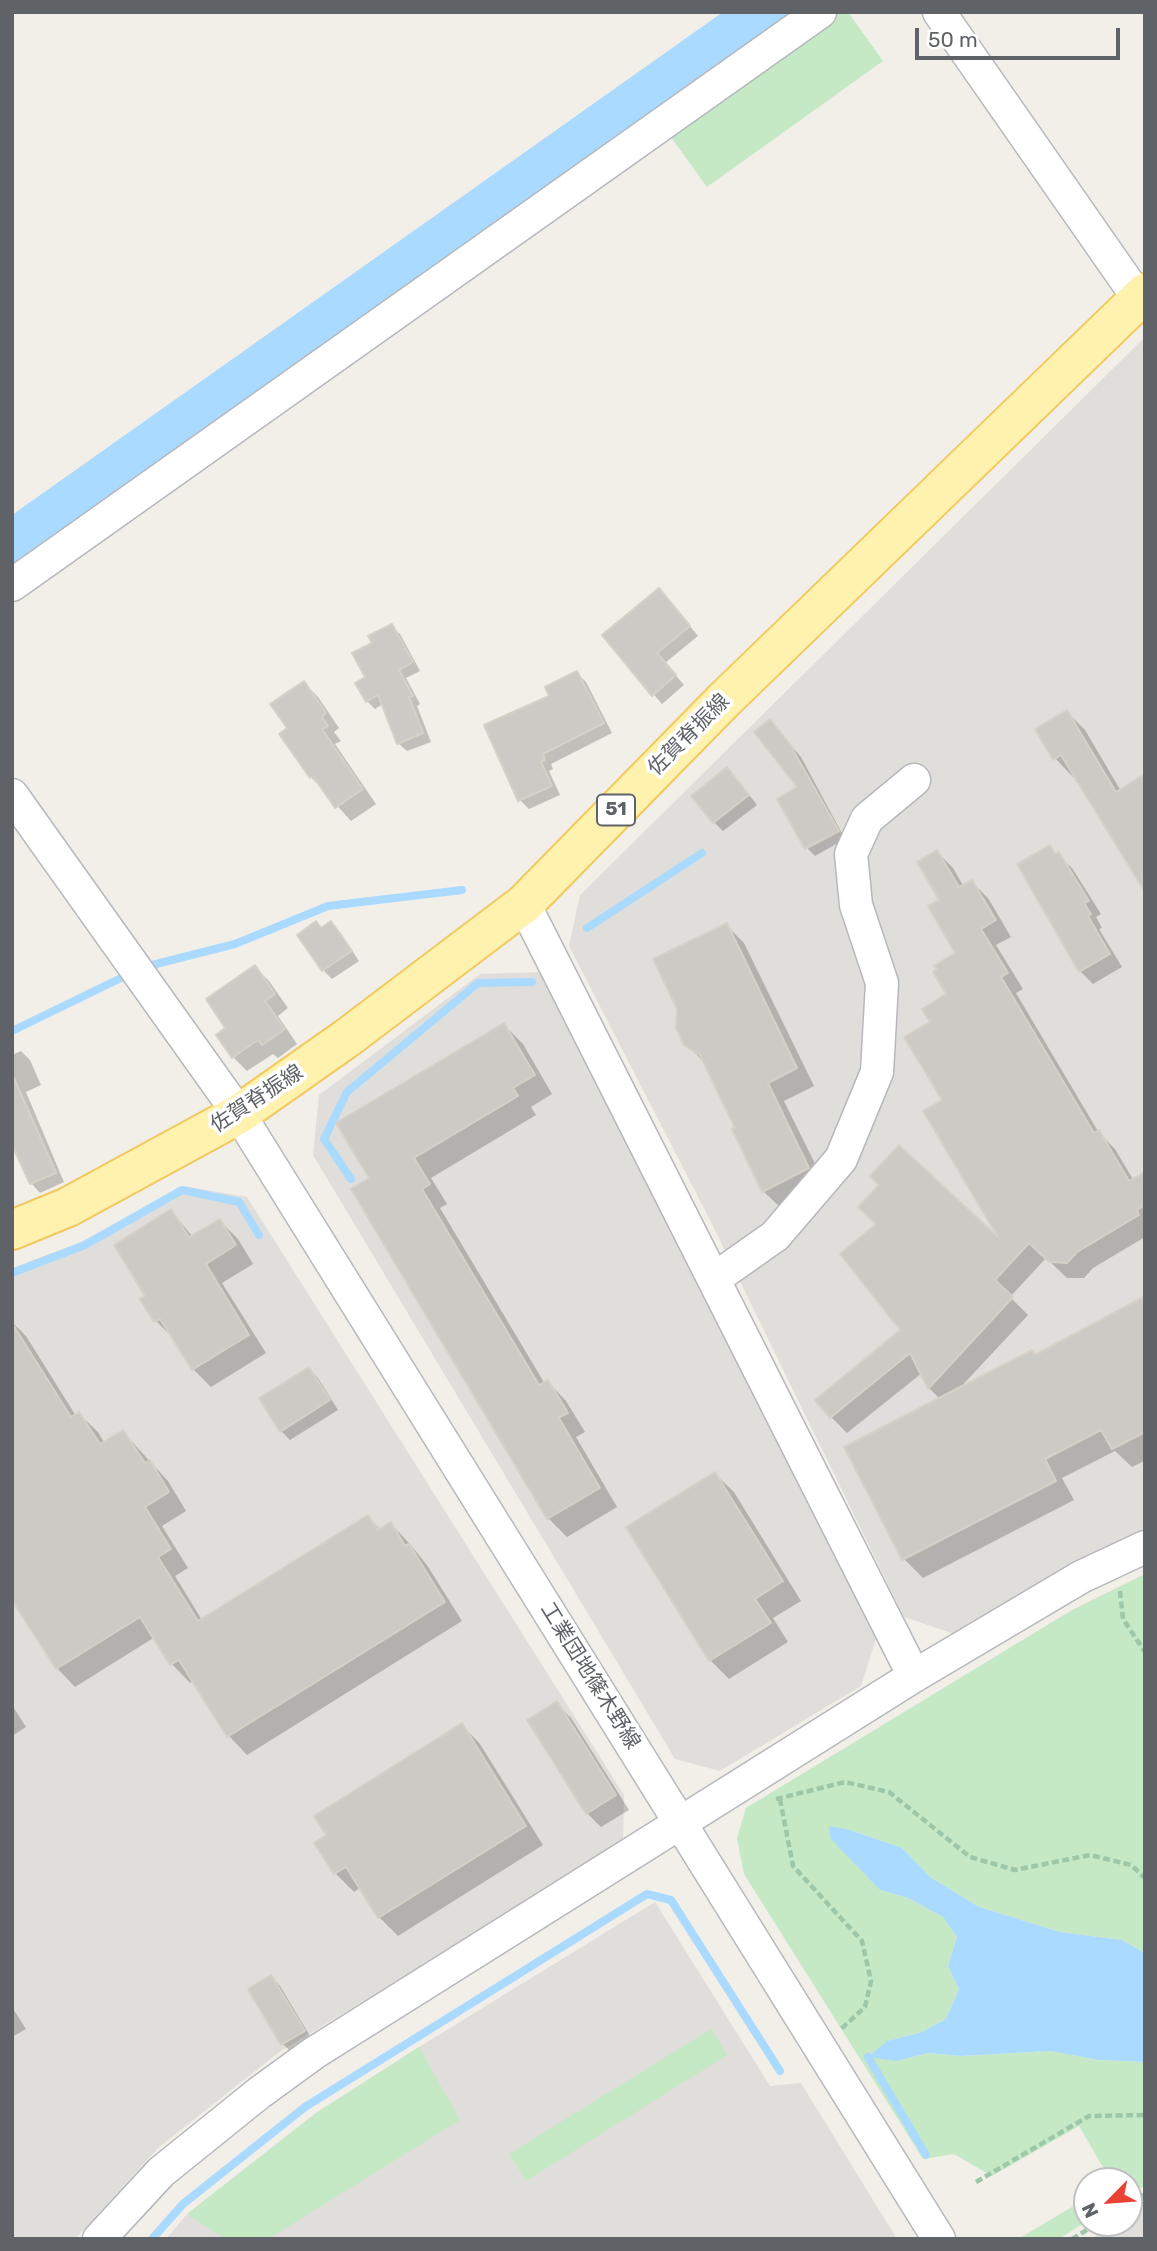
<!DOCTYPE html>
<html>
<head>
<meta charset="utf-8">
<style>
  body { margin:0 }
  #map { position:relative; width:1157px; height:2251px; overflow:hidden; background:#f1efe8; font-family:Rubik,sans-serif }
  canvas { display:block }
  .frame { position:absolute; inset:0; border:14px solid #5f6368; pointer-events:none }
  .north { position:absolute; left:1073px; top:2167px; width:70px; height:70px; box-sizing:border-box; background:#fff; border:2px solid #bfc1c3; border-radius:50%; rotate:245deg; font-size:19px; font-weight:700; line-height:28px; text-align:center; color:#5f6368 }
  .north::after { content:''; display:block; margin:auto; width:24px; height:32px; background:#ea4335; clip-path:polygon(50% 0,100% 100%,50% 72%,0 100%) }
  .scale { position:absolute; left:915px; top:28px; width:205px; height:32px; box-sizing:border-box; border:4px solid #5f6368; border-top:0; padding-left:9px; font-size:21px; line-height:24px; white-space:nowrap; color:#5f6368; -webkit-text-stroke:5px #fff; paint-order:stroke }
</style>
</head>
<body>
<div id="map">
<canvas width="1157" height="2251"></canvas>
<div class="frame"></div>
<div class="north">N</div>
<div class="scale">50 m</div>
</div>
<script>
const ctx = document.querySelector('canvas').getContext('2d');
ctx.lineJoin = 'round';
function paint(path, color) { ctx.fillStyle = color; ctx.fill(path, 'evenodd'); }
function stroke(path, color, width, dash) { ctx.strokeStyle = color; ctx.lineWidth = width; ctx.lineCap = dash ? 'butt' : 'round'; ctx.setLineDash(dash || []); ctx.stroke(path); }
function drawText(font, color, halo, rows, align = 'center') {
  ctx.font = font + ' Rubik,"Noto Sans JP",sans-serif'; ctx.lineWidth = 7; ctx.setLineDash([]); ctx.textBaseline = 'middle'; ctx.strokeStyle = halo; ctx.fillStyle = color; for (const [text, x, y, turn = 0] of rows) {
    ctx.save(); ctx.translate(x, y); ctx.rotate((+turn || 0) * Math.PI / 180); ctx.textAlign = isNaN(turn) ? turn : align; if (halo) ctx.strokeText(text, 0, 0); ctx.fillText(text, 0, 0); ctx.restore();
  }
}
const industrial = new Path2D(`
  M1145,337V1530L1100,1549L954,1634L904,1617L711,1222L569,946L580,895Z
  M540,972L876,1639L861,1686L720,1771L675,1759L313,1155L319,1095L480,974Z
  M183,1186L247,1197L624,1795L623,1843L278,2053L158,2148L75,2239H12V1268L81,1242Z
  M655,1902L770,2086L801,2083L897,2239H166L187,2214L316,2113L419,2047Z
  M1145,2206V2239H1091L1116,2223H1129V2215Z`);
const green = new Path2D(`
  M837,12H848L883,61L707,187L668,133Z
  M1145,1574V1953L1122,1940L1060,1932L979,1907L930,1877L902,1848L850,1830L829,1827L880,1890L908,1898L943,1917L957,1937L948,1966L959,1989L946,2019L922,2032L887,2041L897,2061L928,2053L961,2056L1050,2051L1099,2060L1145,2062V2185L1129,2195V2181H1111L1079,2126L992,2176L954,2154L923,2159L744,1874L737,1838L746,1808L1072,1610Z
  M711,2029L727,2055L526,2181L509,2154Z
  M419,2047L460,2120L268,2239H225L187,2214L316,2113Z
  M1087,2198V2221L1059,2239H1018Z`);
const water = new Path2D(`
  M723,12H793L12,564V515Z
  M829,1826L850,1830L902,1848L930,1877L979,1907L1060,1932L1122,1940L1145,1953V2062L1099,2060L1050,2051L961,2056L928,2053L897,2061L868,2057L887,2041L922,2032L946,2019L959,1989L948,1966L957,1937L943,1917L908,1898L880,1890L831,1839Z`);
const shadow = new Path2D(`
  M668,600L698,636L665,663L684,685L662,704L604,636Z
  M391,626L400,634L420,671L406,678L420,704L417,706L431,742L407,751L398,743L383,704L375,709L367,701L368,678L374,644Z
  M577,673L586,682L612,733L551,764L553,769L549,771L560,795L529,809L520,800L551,696Z
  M304,683L318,697L339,728L334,732L341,741L335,744L376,804L351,821L311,777L281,734L290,728Z
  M1067,712L1085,730L1121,791L1145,888L1075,775L1073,777L1055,758Z
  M770,721L801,757L845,839L815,856L807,848L800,787Z
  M736,778L757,805L723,831L714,822Z
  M1049,847L1072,868L1101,914L1096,917L1102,928L1099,929L1122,967L1093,984L1080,971Z
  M937,852L953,868L964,887L972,882L988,898L1011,937L996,945L1023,989L1016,993L1099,1133L1115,1149L1134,1181L1145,1174V1237L1093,1268L1084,1278H1067L1046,1258L1010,1297L1028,1315L957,1391L1036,1356L1145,1298V1462L1144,1461L1132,1467L1115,1451L1062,1478L1074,1500L923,1578L904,1559L941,1400L929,1388L922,1373L847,1433L831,1417L1003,1244L944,1101L932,1022L949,995L958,953L942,900Z
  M331,923L340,932L359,961L332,979L323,970L322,929Z
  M726,925L744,943L814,1086L784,1101L826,1186L781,1208L763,1191L737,1129L705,1063L686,1044L679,1009Z
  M255,967L269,981L288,1008L278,1016L297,1044L278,1058L273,1054L247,1071L233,1057L228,1028Z
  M504,1025L523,1044L552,1094L531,1107L536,1115L431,1178L447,1204L440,1208L545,1384L548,1382L566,1401L585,1432L576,1437L617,1507L567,1537L548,1518L371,1179Z
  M21,1051L30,1060L41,1085L26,1092L64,1182L40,1193L31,1183L12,1141V1055Z
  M171,1211L193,1237L220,1221L238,1239L253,1264L222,1283L266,1353L211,1387L193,1369L174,1339L156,1321L148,1297Z
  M12,1322L26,1336L76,1416L79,1414L98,1432L105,1444L123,1432L168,1481L186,1511L162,1526L188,1568L175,1576L202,1620L368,1517L381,1530L391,1524L409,1543L427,1565L462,1621L247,1755L229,1736L194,1680L190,1683L172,1664L155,1637L75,1687L57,1668L12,1596Z
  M309,1369L318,1378L338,1410L290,1440L281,1431Z
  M715,1474L734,1492L801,1601L773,1618L788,1642L729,1679L710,1660L628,1527Z
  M557,1704L571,1718L629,1810L601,1827L587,1813Z
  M12,1705L26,1727L12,1736Z
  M462,1725L480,1744L543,1845L398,1936L379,1917L361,1887L354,1892L335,1873Z
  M271,1977L280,1986L313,2041L292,2053L283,2044L250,1989Z
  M12,2007L26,2029L12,2037Z`);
const stream = new Path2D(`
  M587,928L702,853
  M152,965L235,944L328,906L462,890
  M12,1031L123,977
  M351,1179L324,1139L347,1092L478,983L532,982
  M12,1273L85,1245L182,1190L239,1202L259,1235
  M868,2057L926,2155
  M152,2239L183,2204L305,2107L647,1894L671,1900L780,2071`);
const building = new Path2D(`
  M659,588L690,626L657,653L676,675L652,696L602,635Z
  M392,624L413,662L399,670L413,696L409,697L423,733L397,744L378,695L366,702L355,683L365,677L352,653L372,643L368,636Z
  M577,671L604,723L543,754L545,760L541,762L552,786L518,801L484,725L549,696L545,687Z
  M304,681L326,713L322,717L328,726L322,729L363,789L335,808L313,776L310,778L279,734L287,728L270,704Z
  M1067,710L1116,792L1145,774V892L1061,755L1053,760L1035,729Z
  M770,719L794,749L793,750L839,831L805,849L777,799L797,787L754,732Z
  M727,767L749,795L713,823L691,796Z
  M1050,845L1055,854L1059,852L1089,901L1084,903L1091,914L1088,916L1110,954L1079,972L1017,864Z
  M937,850L959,887L972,880L996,920L981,929L1008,973L1001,977L1094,1133L1099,1130L1129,1181L1145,1172V1205L1137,1210L1139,1215L1077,1252L1067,1263L1049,1262L1029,1243L995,1280L1013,1297L928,1389L910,1353L830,1418L815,1400L900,1330L840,1254L876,1224L858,1207L879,1185L870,1176L899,1145L998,1237L923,1111L942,1100L904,1037L930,1022L922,1009L946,994L933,972L937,969L934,966L955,953L928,906L939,900L917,862Z
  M316,921L321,928L331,921L352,951L322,971L297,935Z
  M727,923L797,1068L768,1083L809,1168L762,1192L732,1129L735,1128L700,1055L684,1045L676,1028L677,1009L653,959Z
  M255,965L275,994L265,1001L285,1029L262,1045L258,1040L232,1058L216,1035L225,1028L206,999Z
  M504,1023L535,1075L513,1088L518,1096L414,1158L430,1184L422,1189L539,1385L548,1380L568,1413L559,1418L600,1488L547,1519L351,1189L369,1178L336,1123Z
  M12,1074L56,1173L30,1184L12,1145Z
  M171,1209L189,1237L220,1219L236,1245L206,1264L249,1335L192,1370L160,1319L154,1322L140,1299L145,1296L114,1245Z
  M1145,1296V1432L1112,1449L1101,1430L1045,1459L1056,1481L902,1560L844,1447L1032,1350L1035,1355Z
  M12,1323L71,1417L79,1412L100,1444L123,1430L145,1463L150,1460L169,1492L145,1507L171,1549L158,1557L198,1621L368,1515L378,1530L391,1522L405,1546L409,1544L445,1602L227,1737L179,1660L170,1665L140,1617L56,1669L12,1600Z
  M309,1367L330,1400L280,1432L259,1398Z
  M715,1472L783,1581L755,1599L771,1623L709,1661L626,1527Z
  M557,1701L616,1795L586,1814L527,1720Z
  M462,1723L526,1826L378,1918L346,1867L334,1874L314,1843L326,1835L314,1816Z
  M271,1975L305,2031L281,2045L248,1989Z`);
const path = new Path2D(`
  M1120,1591L1123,1619L1145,1652
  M776,1799L845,1782L889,1792L970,1857L1015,1870L1090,1855L1131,1865L1145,1878
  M780,1799L793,1866L862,1941L871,1981L865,2007L840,2030
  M976,2182L1089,2116L1145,2115
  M1129,2204L1145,2194
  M1072,2239L1098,2223`);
const minor = new Path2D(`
  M939,12L1139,299
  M12,585L820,12
  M12,795L239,1114L939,2239
  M524,904L914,1676
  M714,1279L775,1236L841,1159L877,1072L882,983L856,905L851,854L867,819L914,780
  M99,2239L161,2172L259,2093L314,2053L914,1676L1081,1577L1145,1547`);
const major = new Path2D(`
  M12,1230L68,1207L239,1114L347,1038L524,904L723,701L1145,293`);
const shields = [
  [616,810,38]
];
const shieldNames = [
  ["51",616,810]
];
const streetNames = [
  ["佐賀脊振線",689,735,-45],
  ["佐賀脊振線",257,1099,-33],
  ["工業団地篠木野線",590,1676,58]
];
paint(industrial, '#e0deda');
paint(green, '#c5e8c5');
paint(water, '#aadaff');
paint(shadow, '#0003');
stroke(stream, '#aadaff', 8);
paint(building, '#cccac5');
stroke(building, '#d6d1c6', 2);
stroke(minor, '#b5b8bc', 35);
stroke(major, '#f2c960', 42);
stroke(path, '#9cc7a9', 4.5, [7, 3.5]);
stroke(minor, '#fff', 32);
stroke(major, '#fff2af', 38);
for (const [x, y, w] of shields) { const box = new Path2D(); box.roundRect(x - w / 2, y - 15.5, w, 31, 5); ctx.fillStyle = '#fff'; ctx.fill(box); stroke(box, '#5f6368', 2); }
drawText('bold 19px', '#5f6368', null, shieldNames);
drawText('21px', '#5f6368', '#fff', streetNames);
</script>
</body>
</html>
